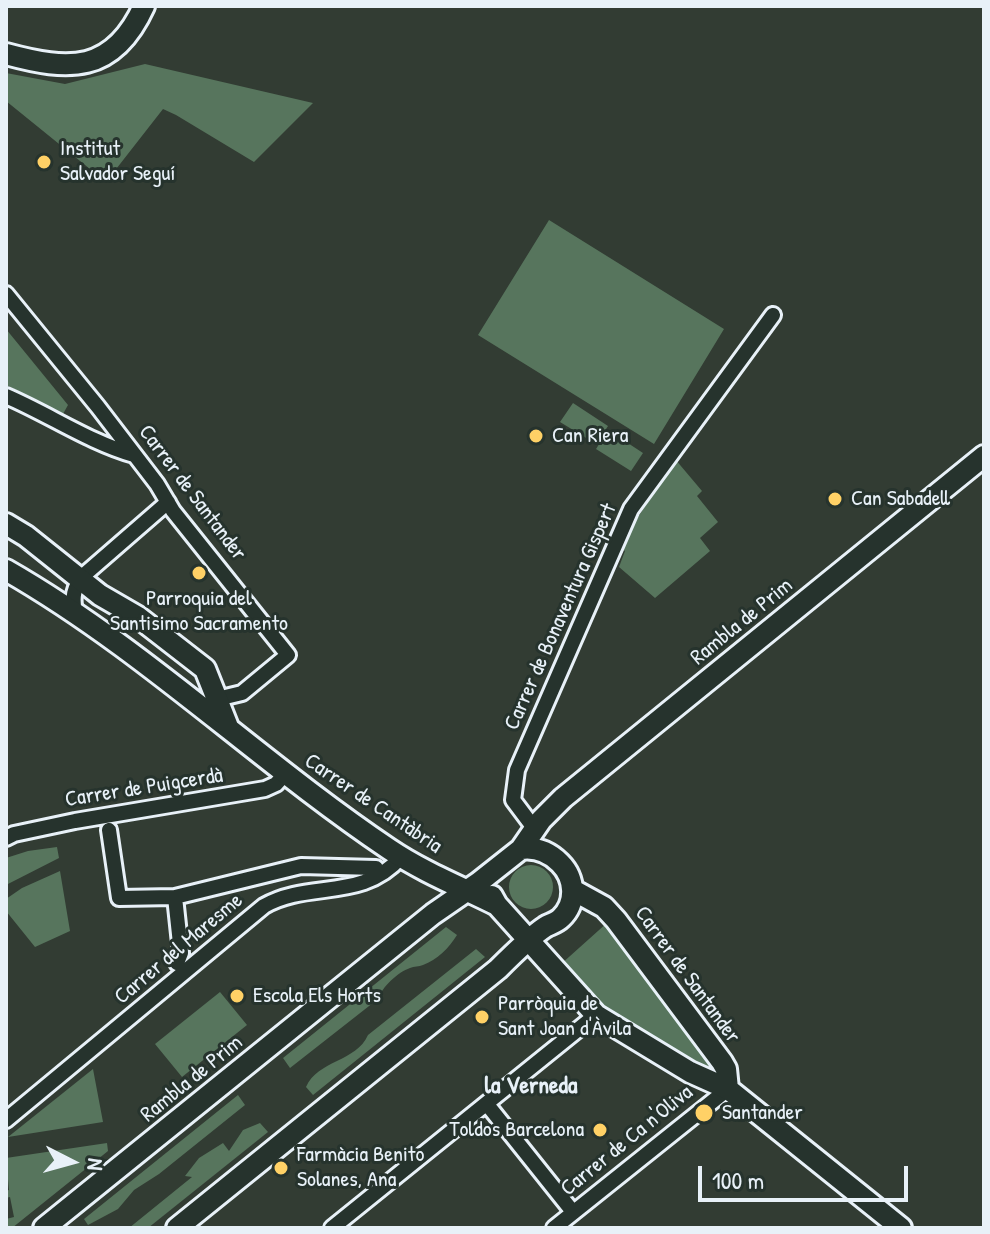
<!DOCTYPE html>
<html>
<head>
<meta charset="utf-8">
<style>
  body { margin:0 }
  #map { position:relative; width:990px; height:1234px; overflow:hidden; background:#323c33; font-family:"Patrick Hand",sans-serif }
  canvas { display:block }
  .frame { position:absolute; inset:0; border:8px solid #e8f1f8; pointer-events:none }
  .north { position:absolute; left:32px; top:1122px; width:80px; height:80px; -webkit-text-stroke:6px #26332d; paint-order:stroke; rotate:96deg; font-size:22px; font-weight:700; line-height:32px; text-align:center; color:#e8f1f8 }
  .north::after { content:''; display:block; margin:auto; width:28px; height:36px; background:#e8f1f8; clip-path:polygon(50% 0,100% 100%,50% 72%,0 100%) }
  .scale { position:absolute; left:698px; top:1166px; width:210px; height:36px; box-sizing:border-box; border:4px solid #e8f1f8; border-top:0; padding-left:10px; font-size:24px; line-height:28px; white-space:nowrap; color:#e8f1f8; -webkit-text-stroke:6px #26332d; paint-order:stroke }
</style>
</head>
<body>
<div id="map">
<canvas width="990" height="1234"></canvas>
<div class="frame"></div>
<div class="north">N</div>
<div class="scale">100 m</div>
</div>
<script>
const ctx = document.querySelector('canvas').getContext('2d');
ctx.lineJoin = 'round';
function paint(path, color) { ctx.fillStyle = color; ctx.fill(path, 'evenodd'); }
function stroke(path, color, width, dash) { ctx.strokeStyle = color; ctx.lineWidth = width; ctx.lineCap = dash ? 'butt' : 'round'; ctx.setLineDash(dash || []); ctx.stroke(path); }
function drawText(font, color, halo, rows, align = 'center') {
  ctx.font = font + ' "Patrick Hand",sans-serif'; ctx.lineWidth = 6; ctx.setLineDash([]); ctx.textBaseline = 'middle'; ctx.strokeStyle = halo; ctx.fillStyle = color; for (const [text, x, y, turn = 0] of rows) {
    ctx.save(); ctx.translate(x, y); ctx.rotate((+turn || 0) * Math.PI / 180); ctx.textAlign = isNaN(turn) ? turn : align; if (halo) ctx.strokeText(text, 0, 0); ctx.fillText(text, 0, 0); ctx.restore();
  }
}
const green = new Path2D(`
  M145,64L313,103L254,162L176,115L163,109L106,182L6,101V73L65,84Z
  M549,220L724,329L654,444L478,335Z
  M6,329L68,405L63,414L6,385Z
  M573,403L608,426L596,444L560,422Z
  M608,430L643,453L631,471L596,449Z
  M675,459L702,491L697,496L718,522L700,538L710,551L655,598L619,567L625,551L619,547L656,489L655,486Z
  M57,847L59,858L6,885V858L28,851Z
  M509 887a22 22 0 1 1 44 0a22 22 0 1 1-44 0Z
  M60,871L70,931L35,947L6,911V899L22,888Z
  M608,922L718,1070L716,1076L601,1007L560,965Z
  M446,927L457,935C449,948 437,960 423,965C419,967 414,966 410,968C398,972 382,987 378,999L290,1068L283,1058Z
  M476,949L485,957L313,1095L306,1087C318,1060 356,1062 368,1035Z
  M220,992L247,1025L182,1077L155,1044Z
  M93,1069L103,1122L8,1137Z
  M238,1095L245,1105L159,1174L134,1190L118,1209L88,1225L84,1219Z
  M260,1123L268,1132L148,1228H129L192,1177L185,1176L199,1158L223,1143L229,1151L243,1130Z
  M107,1143L108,1151L12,1228H6V1219L14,1217L10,1197L6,1198V1191L9,1190L6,1158Z`);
const street = new Path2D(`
  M6,294L98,407L157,484L173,511L288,655L242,693L217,699
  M6,396C50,415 89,442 134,455
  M75,614C72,597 73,588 84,575L168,502
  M534,828L513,800L517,770L631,509L773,315
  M109,830L119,898L175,897L181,953L177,963
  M6,838L14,834L75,821L265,789L276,784L286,773
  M175,897L301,866L376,868
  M490,1108L573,1212
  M6,1120L264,906C309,880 362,902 401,857
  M332,1228L596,1015
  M554,1228L728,1089`);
const secondary = new Path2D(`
  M6,54C69,71 113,74 144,6
  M6,524L26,536L100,595L138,617L205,669L228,727
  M6,570C144,649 258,761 389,849C423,872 461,887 497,905
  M573,890L604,907L616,920L722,1062L726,1069L728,1089
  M492,896L497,905L596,1015L690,1072L728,1089L901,1228
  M44,1228L433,914L478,883L521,849L541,820L563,798L984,456
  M177,1228L498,969C511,956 530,937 545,927C550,924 556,923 561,918C577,903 575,878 560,863C549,852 536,847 521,849`);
const markers = [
  [44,162,8,"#ffd166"],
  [536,436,8,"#ffd166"],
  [835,499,8,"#ffd166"],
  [199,573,8,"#ffd166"],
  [237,996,8,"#ffd166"],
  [482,1017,8,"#ffd166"],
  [704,1113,10,"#ffd166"],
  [600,1130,8,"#ffd166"],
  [281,1168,8,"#ffd166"]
];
const poiNames = [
  ["Institut",60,149],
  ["Salvador Seguí",60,174],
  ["Can Riera",552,436],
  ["Can Sabadell",851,499],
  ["Parroquia del",199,599,"center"],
  ["Santisimo Sacramento",199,624,"center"],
  ["Escola Els Horts",253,996],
  ["Parròquia de",498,1004],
  ["Sant Joan d'Àvila",498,1029],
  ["Santander",722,1113],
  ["Toldos Barcelona",584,1130,"right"],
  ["Farmàcia Benito",297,1155],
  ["Solanes, Ana",297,1180]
];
const streetNames = [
  ["Carrer de Santander",192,493,53],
  ["Carrer de Bonaventura Gispert",561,617,-66],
  ["Rambla de Prim",742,622,-39],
  ["Carrer de Puigcerdà",144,788,-9],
  ["Carrer de Cantàbria",373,804,34],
  ["Carrer del Maresme",179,949,-40],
  ["Carrer de Santander",687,975,54],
  ["Rambla de Prim",192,1079,-39],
  ["Carrer de Ca n'Oliva",627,1141,-39]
];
const neighbourhoodNames = [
  ["la Verneda",531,1087]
];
paint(green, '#57755d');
stroke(street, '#e8f1f8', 20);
stroke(secondary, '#e8f1f8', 26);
stroke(street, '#26332d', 14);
stroke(secondary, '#26332d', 20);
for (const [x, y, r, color] of markers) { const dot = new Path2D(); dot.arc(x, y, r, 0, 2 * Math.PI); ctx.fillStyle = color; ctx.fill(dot); stroke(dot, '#26332d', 3); }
drawText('22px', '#e8f1f8', '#26332d', poiNames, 'left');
drawText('22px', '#e8f1f8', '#26332d', streetNames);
drawText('bold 24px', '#e8f1f8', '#26332d', neighbourhoodNames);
</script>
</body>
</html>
